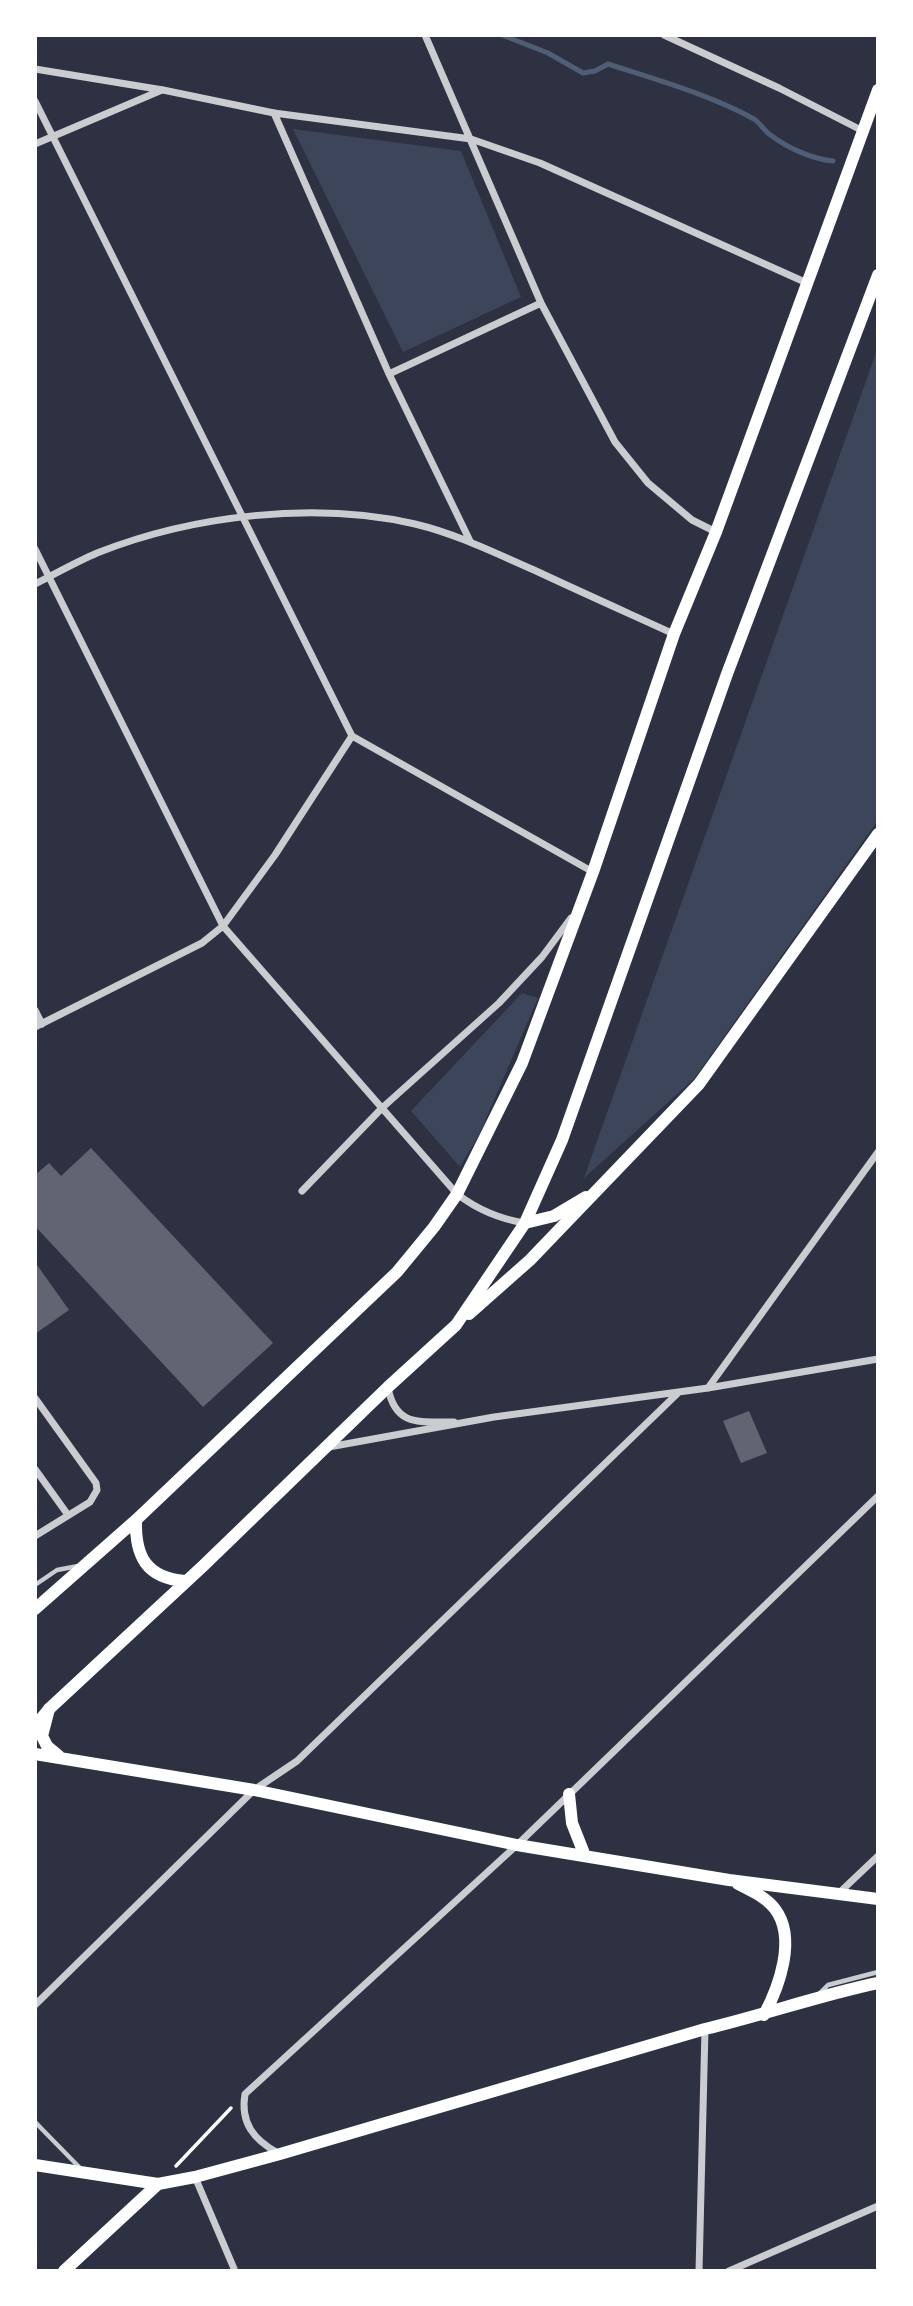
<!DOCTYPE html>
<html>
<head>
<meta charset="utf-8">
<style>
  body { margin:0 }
  #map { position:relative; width:913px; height:2306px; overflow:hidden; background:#2d3142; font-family:"Crimson Pro",serif }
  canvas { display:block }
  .frame { position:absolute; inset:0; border:37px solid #fff; pointer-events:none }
</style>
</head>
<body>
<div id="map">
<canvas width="913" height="2306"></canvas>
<div class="frame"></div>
</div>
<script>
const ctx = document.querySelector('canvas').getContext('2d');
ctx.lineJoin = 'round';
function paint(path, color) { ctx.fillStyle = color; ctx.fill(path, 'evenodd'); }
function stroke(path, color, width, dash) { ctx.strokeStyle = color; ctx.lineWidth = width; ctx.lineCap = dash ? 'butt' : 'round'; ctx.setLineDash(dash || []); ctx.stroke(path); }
const green = new Path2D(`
  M293,129L461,151L521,297L403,352Z
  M878,347V818L874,826L694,1079L584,1178Z
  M522,993L538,998L479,1135L460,1167L411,1111Z`);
const stream = new Path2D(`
  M502,35L548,53L583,73L595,71L608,64C657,80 708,94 754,119C760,123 763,129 769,134C786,147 811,159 833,161`);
const building = new Path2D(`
  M91,1148L273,1343L203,1407L35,1226V1175L49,1163L61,1176Z
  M35,1262L69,1310L35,1334Z
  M749,1411L767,1453L741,1463L723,1421Z`);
const path = new Path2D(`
  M176,2166L231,2108`);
const service = new Path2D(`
  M35,1585L57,1570L78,1566
  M819,1994L828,1985L878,1972
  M35,2122L81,2169`);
const minor = new Path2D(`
  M425,35L541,303L615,442L648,483L692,520L716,532
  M664,35L779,88L863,131
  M35,69L163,90L274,113L471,139L540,163L807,283
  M35,101L352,736L593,872
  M274,113L389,374L470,541
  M35,144L162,90
  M389,374L541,303
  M35,549L223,926L457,1194C478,1210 499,1219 525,1223
  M35,584C55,574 76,562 97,553C193,515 315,501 415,524C457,534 495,553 534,570C581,592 628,613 674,634
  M35,1010L42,1024
  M35,1027L202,943L223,926L275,855L352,736
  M302,1191L382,1108L499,1003L542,957L571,918
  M388,1388C396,1428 421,1421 454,1422
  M708,1388L878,1152
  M35,1398L96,1483L97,1490L90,1502L35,1536
  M329,1447L494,1417L708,1388L878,1359
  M35,1469L68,1515
  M839,1893L878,1856
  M35,2005L254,1790L297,1761L678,1393
  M278,2153C254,2140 240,2123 245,2094L517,1845L878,1496
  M195,2177L235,2271
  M699,2271L705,2029
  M729,2271L878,2206`);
const secondary = new Path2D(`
  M525,1223L554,1216L586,1197
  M469,1314L530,1260L699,1084L878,834
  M136,1520C135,1556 146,1578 185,1581
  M35,1609L136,1520L397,1272L434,1227L457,1194L522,1063L593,872L674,634L716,532L878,90
  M35,1726L49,1709L203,1566L388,1387L456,1325L525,1223L562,1140L727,674L878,275`);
const primary = new Path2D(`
  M49,1709L42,1736L47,1746L59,1756
  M35,1754L254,1790L517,1845L729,1880L878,1899
  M569,1794L572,1823L585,1856
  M738,1884C750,1890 766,1897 775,1909C797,1938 779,1987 764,2015
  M35,2165L158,2184L195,2177L280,2154L705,2029C764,2015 820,1995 878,1983
  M64,2271L158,2184`);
paint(green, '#3c4559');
stroke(stream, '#4f5d75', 5);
paint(building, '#626471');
stroke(path, '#fff', 3.5);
stroke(service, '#caccd0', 4.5);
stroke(minor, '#caccd0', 7);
stroke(secondary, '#fff', 12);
stroke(primary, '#fff', 12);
</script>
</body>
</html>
